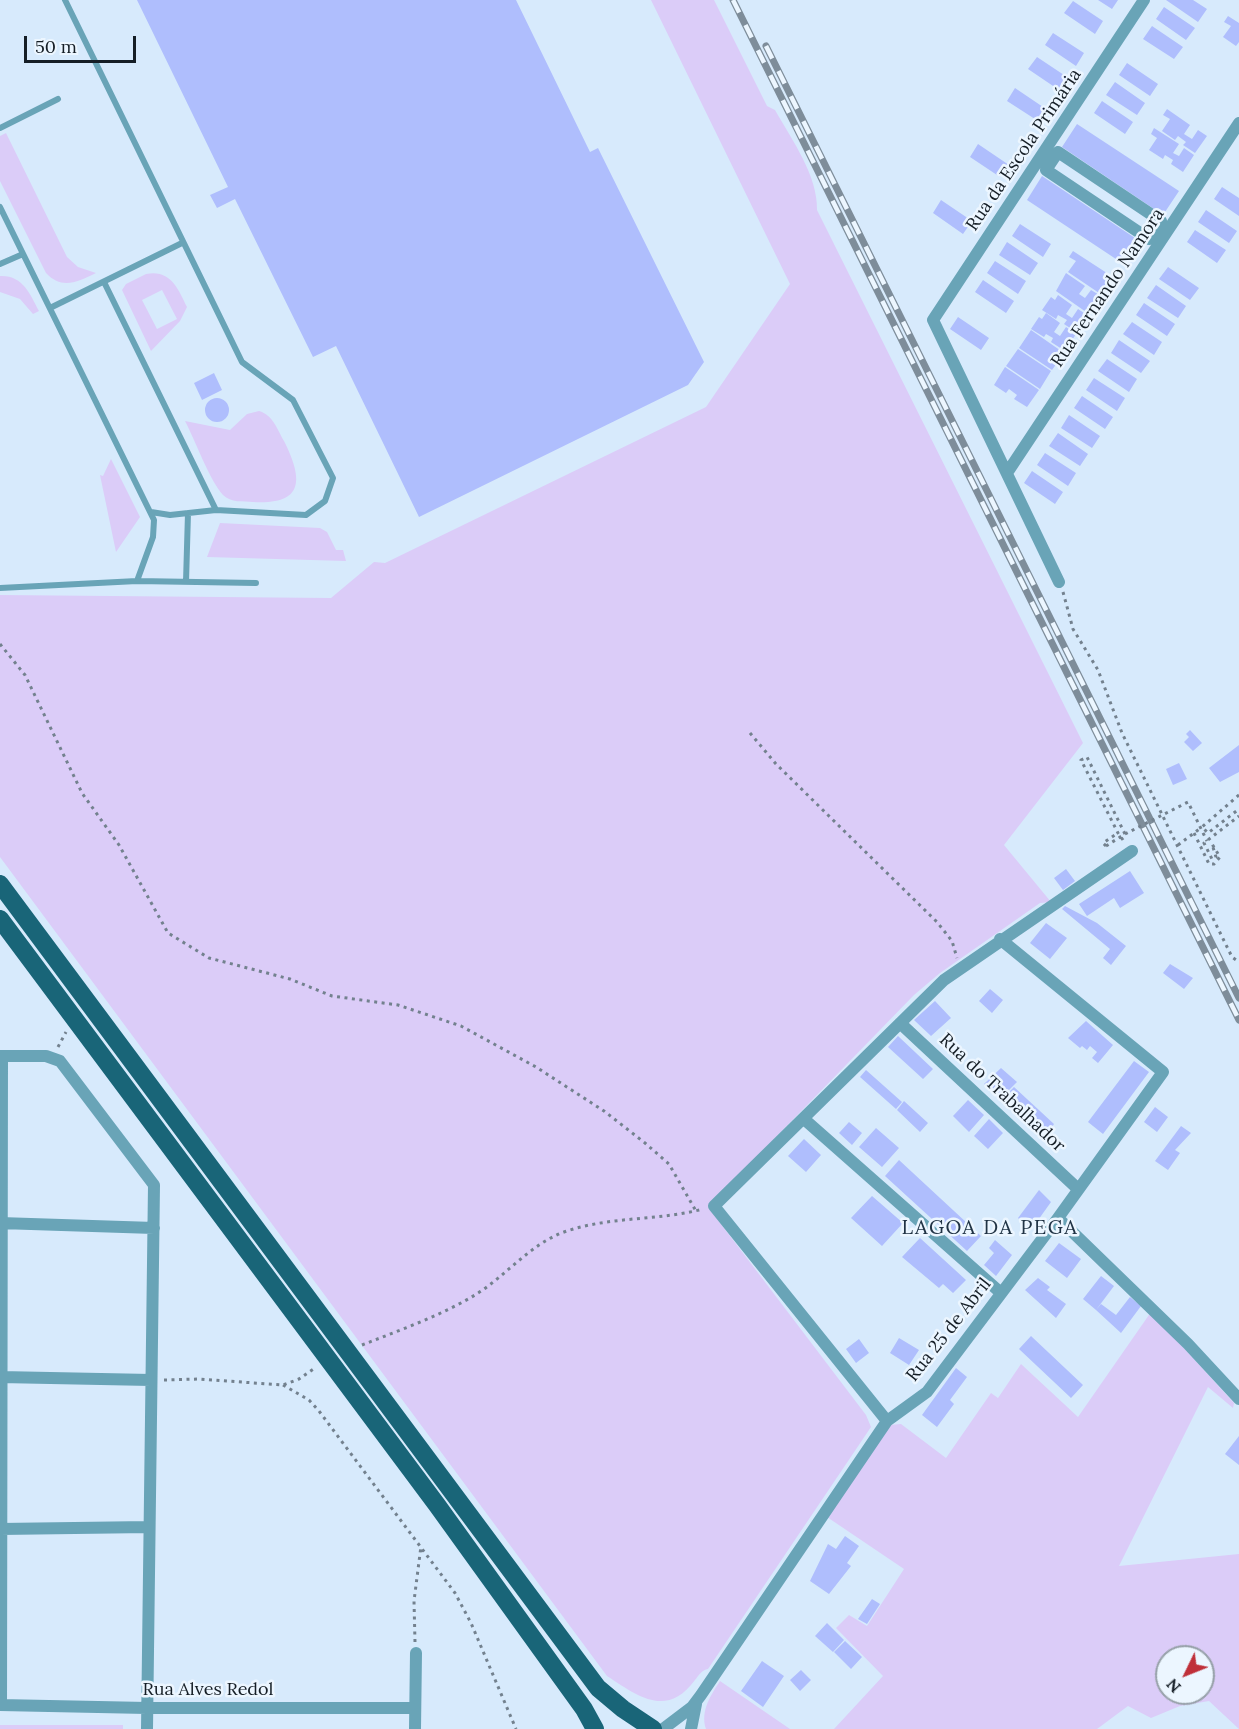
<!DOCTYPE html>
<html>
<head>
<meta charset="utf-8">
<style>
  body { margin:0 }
  #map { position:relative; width:1239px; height:1729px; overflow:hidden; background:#d7eafc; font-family:Lora,serif }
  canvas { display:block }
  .north { position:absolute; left:1155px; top:1645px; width:60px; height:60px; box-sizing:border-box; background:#ecf6ff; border:2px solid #96a0a8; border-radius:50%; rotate:227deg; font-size:16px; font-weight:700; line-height:24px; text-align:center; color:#151e26 }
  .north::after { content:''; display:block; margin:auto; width:21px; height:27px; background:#bf2f39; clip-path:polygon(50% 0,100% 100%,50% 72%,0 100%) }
  .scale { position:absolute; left:24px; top:36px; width:112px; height:27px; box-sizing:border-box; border:3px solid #151e26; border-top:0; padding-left:8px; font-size:18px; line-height:21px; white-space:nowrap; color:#151e26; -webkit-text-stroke:4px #ecf6ff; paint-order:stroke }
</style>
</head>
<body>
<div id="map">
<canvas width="1239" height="1729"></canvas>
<div class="north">N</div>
<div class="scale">50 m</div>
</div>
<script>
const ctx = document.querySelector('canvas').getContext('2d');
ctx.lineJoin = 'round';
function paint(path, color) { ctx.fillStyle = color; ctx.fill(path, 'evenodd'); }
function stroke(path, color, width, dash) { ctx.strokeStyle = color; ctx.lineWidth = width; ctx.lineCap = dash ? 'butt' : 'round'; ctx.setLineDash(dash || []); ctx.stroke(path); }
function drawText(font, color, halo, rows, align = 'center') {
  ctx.font = font + ' Lora,serif'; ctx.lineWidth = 5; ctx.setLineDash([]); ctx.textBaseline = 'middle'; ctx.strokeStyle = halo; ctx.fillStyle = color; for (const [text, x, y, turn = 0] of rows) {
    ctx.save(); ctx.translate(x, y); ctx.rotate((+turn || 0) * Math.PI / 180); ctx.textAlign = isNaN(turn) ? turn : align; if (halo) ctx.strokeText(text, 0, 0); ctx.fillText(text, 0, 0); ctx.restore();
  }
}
const green = new Path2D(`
  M651,0H714L767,106L775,110C792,140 818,176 817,210L1083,743L1004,845L1051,902L1040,903L940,973L914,995L708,1207L866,1415L871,1427L708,1669C702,1670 699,1675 695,1680C667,1718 639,1697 607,1676L0,857V595L331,598L374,562L385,563L706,407L790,284Z
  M6,133L67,257L78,267L96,273C77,282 62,290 46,273L0,181V136Z
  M146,274C170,269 178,288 187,307L180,321L151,351L122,290L126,284ZM162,290L177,319L157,329L142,300Z
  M0,276C23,275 30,294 39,311L33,314L20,299L0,292Z
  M259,411C273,415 277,429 284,441C303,479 305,505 253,502C243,501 231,503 223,495C210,481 195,440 185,421L230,430L247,414Z
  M111,459L140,517L116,552L100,475L103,476Z
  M220,523L320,528L327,532L336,550H343L346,561L207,557Z
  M1151,1312L1234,1403L1233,1408L1208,1387L1119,1566L1239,1554V1729L1209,1701L1180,1706L1151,1718L1128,1706L1097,1729H834L883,1676L836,1628L849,1615L867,1626L904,1569L827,1517L890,1425L901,1424L946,1458L991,1393L998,1398L1021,1364L1078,1417ZM1167,1657H1203V1693H1167Z
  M720,1681L790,1729H706C700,1711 711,1695 720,1681Z
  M0,1725H123V1729H0Z`);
const building = new Path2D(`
  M137,0H516L590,152L598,148L704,362L688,385L419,517L336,346L313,357L235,199L217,208L210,195L228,187Z
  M1098,0H1118L1112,9Z
  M1166,0H1193L1207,9L1198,22Z
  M1073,1L1103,21L1095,34L1064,13Z
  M1164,7L1195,28L1186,40L1156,19Z
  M1228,16L1239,23V42L1236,46L1223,37L1231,26L1224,22Z
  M1152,26L1183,47L1174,59L1143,39Z
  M1053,33L1084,53L1076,66L1045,45Z
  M1037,57L1067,77L1059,90L1028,69Z
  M1127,63L1158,84L1150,96L1119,75Z
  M1115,82L1145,103L1137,115L1106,95Z
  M1015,88L1046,109L1038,121L1007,101Z
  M1102,101L1133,122L1125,134L1094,113Z
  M1167,109L1190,125L1184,134L1192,139L1198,130L1207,136L1195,153L1183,145L1186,142L1178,136L1175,140L1162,131L1170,119L1163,115Z
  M1077,124L1179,191L1163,215L1062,147Z
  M1154,128L1179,144L1173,153L1179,156L1184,148L1194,155L1183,172L1171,164L1173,160L1165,155L1163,159L1149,150L1157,138L1151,134Z
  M978,144L1009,165L1000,177L970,157Z
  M1042,176L1144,244L1128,267L1027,200Z
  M1222,187L1239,198V216L1214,199Z
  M941,200L972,221L963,234L933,213Z
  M1206,210L1237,231L1229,243L1198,222Z
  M1020,224L1051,244L1043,257L1012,236Z
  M1195,230L1226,250L1217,263L1187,242Z
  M1007,242L1038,263L1030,275L999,255Z
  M1073,251L1113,277L1102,295L1068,272L1076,261L1069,257Z
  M995,261L1026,281L1018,294L987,273Z
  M1168,267L1199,288L1190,300L1159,279Z
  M1066,273L1085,286L1079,294L1085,298L1091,290L1101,296L1089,314L1056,291Z
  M983,280L1014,301L1006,313L975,292Z
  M1156,285L1186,306L1178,318L1147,298Z
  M1058,295L1072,305L1066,314L1072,318L1078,309L1087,315L1076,332L1064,324L1067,320L1058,315L1056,319L1042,310L1051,297L1055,300Z
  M1144,303L1175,324L1167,336L1136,315Z
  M1046,313L1060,323L1054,332L1060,336L1066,327L1076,334L1065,351L1051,342L1053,338L1046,334L1044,337L1031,329L1039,317L1042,319Z
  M958,317L989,338L981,350L950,329Z
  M1132,322L1162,342L1154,355L1123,334Z
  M1031,330L1064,353L1052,370L1019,348Z
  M1119,340L1150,361L1141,373L1111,353Z
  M1018,349L1051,371L1040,389L1006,366Z
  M1107,359L1137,379L1129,392L1098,371Z
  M1005,367L1039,390L1027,407L1014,399L1017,395L1009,389L1006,393L994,385Z
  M214,373L222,390L202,400L194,383Z
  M1094,378L1125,398L1117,411L1086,390Z
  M1082,396L1113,417L1105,429L1074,408Z
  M205 410a12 12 0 1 1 24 0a12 12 0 1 1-24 0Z
  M1069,415L1100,436L1092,448L1061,428Z
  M1058,433L1088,454L1080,466L1049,446Z
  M1045,453L1076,473L1068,486L1037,465Z
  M1032,471L1063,492L1055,504L1024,483Z
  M1190,730L1202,743L1193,751L1184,742L1189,737L1186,734Z
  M1239,745V772L1220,782L1209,768Z
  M1179,763L1187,779L1173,785L1166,769Z
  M1066,869L1075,881L1063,890L1054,878Z
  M1130,871L1144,893L1120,908L1114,898L1087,916L1079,904Z
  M1065,906L1097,923L1126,946L1111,965L1103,958L1110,949L1062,909Z
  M1046,923L1067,938L1050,959L1030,943Z
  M1170,964L1193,978L1184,989L1163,973Z
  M990,989L1003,1000L992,1013L979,1001Z
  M935,1001L951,1018L931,1036L914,1020Z
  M1086,1021L1113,1045L1098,1063L1092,1058L1097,1052L1090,1046L1087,1050L1082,1046L1080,1048L1068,1038Z
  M898,1036L933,1069L923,1079L888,1047Z
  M1134,1061L1149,1072L1103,1134L1088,1122Z
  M1001,1068L1017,1082L1000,1099L984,1084Z
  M866,1070L902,1102L896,1109L860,1077Z
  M1014,1087L1054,1124L1044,1139L1001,1100Z
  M968,1100L984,1115L969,1132L953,1116Z
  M904,1101L928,1123L920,1132L897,1110Z
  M1155,1107L1168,1117L1157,1132L1144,1122Z
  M989,1119L1003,1133L988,1149L974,1136Z
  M849,1122L862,1133L852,1145L839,1133Z
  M1181,1126L1191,1133L1175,1150L1180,1153L1168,1170L1155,1161Z
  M876,1128L899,1148L882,1167L859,1147Z
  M804,1139L821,1155L806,1172L788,1156Z
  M899,1160L981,1236L967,1251L885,1176Z
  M1039,1190L1051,1202L1031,1230L1018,1218Z
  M872,1196L903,1223L882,1246L851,1218Z
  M920,1238L966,1280L953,1293L943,1284L939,1288L902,1257Z
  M995,1240L1012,1255L996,1276L984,1265L994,1253L989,1248Z
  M1059,1243L1081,1259L1067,1278L1045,1261Z
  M1101,1276L1114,1286L1096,1310L1083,1299Z
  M1038,1278L1050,1287L1047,1290L1066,1304L1056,1318L1025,1290Z
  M1130,1297L1141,1306L1121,1333L1096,1310L1101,1304L1116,1315Z
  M1031,1336L1083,1385L1071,1398L1019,1349Z
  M899,1338L919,1350L909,1365L890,1353Z
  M859,1339L869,1353L856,1363L846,1349Z
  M956,1368L967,1377L950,1400L954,1404L937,1427L922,1415Z
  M1239,1436V1465L1225,1454Z
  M845,1536L859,1546L847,1563L851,1566L829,1594L810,1581L828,1544L836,1549Z
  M872,1599L880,1604L867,1624L858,1619Z
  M827,1623L844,1640L833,1652L815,1636Z
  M845,1641L862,1657L851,1669L834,1652Z
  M762,1661L784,1676L763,1707L741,1691Z
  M801,1670L811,1680L800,1691L790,1680Z`);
const path = new Path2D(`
  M1063,592L1073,629L1098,670L1122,733L1232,957L1239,962
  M0,644L25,675L82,793L119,845L168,933L209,958L290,979L332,996L398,1005L461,1026L536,1067L604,1111L645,1143L669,1164L696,1211
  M750,733L776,764L937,922L952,941L957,958
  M1239,795L1202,827L1208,833L1239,809
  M1194,833L1209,864H1214L1220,857L1212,844L1216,857L1212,859L1204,843L1239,816
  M1178,845L1202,827
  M1106,846L1125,834L1087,757L1081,760L1118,833L1123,840
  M1106,846L1103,843L1118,833
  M58,1047L66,1032
  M362,1345C400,1330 440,1316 475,1295C506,1276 529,1245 564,1232C609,1216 658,1221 703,1209
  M164,1380L199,1379L283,1385L299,1379L315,1368
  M283,1385L309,1400L319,1411L455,1593L471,1623L516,1729
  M415,1642L414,1601L421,1546`);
const lane = new Path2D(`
  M65,0L242,362L293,400L333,478L325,501L306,515L216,510L170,515L151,512
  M0,128L58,99
  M0,207L154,520L153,537L137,581
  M0,264L23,254
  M104,282L216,510
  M50,308L182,243
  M186,582L188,513
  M0,588L137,581L256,583`);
const street = new Path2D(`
  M1058,152L1161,221L1149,239L1046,170Z
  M1007,473L1239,123
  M1059,582L933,320L1144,0
  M900,1023L1078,1189
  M0,1056H46L60,1061L154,1185L147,1729
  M804,1119L1001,1293
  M1058,1218L1188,1344L1239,1399
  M0,1223L154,1228
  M0,1377L151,1380
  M887,1421L714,1206L944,980L1132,851
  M0,1529L149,1527
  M0,1705L147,1708H415
  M1,1705L2,1056
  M415,1729L416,1653
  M663,1729L692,1707L701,1695L887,1421L927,1392L1058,1218L1163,1072L1000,939
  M691,1729L696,1704`);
const primary = new Path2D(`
  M0,884L598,1688L623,1709L653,1729
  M0,919L437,1505L584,1709L595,1729`);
const rail = new Path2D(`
  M733,0L1239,1020
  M766,46L1239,998`);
const pathBridge = new Path2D(`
  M1125,834L1188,802L1207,841`);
const streetNames = [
  ["Rua da Escola Primária",1024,150,-56],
  ["Rua Fernando Namora",1108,288,-56],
  ["Rua do Trabalhador",1002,1093,43],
  ["Rua 25 de Abril",949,1330,-52],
  ["Rua Alves Redol",208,1690]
];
const neighbourhoodNames = [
  ["LAGOA DA PEGA",990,1228]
];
paint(green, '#dbccf8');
paint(building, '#afbefd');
stroke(path, '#73818e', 3, [3, 4.5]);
stroke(lane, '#69a4b7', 6);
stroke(street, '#69a4b7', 12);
stroke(primary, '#196578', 18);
stroke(rail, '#7e8d9a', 7);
stroke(rail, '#ecf6ff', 4.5, [14]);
stroke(pathBridge, '#73818e', 3, [3, 4.5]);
drawText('18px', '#151e26', '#ecf6ff', streetNames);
ctx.letterSpacing = '1.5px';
drawText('20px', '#203345', '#ecf6ff', neighbourhoodNames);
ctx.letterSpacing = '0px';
</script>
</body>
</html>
